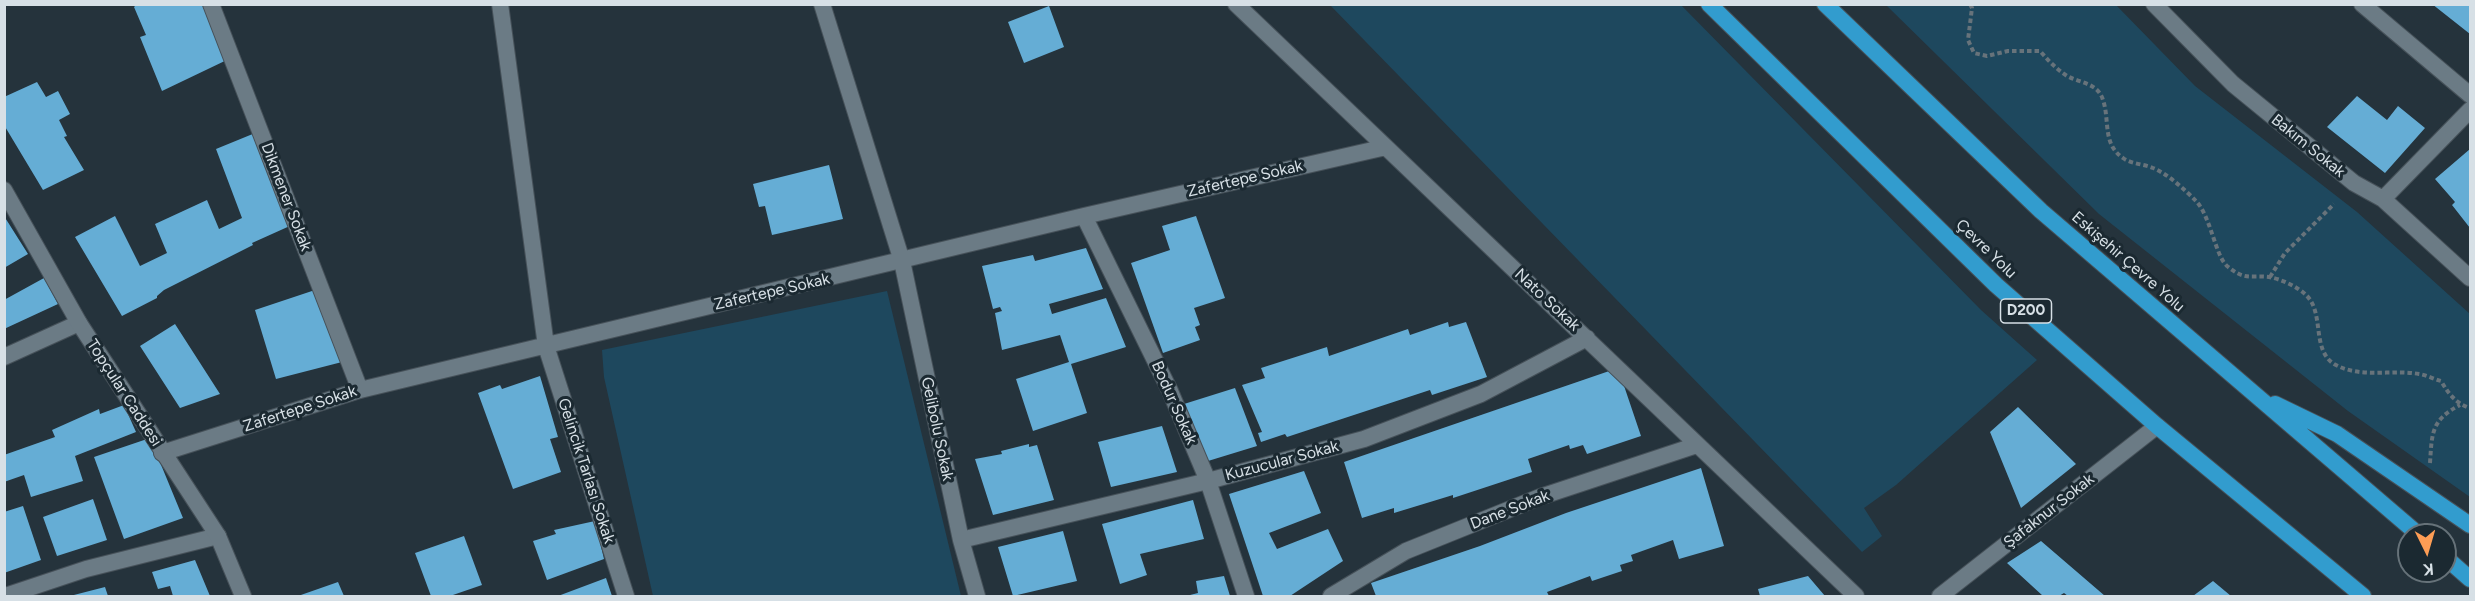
<!DOCTYPE html>
<html>
<head>
<meta charset="utf-8">
<style>
  body { margin:0 }
  #map { position:relative; width:2475px; height:601px; overflow:hidden; background:#25333c; font-family:Figtree,sans-serif }
  canvas { display:block }
  .frame { position:absolute; inset:0; border:6px solid #d7e0e6; pointer-events:none }
  .north { position:absolute; left:2397px; top:523px; width:60px; height:60px; box-sizing:border-box; background:#1b2931; border:2px solid #667279; border-radius:50%; rotate:175deg; font-size:16px; font-weight:700; line-height:24px; text-align:center; color:#d7e0e6 }
  .north::after { content:''; display:block; margin:auto; width:21px; height:27px; background:#fd9d55; clip-path:polygon(50% 0,100% 100%,50% 72%,0 100%) }
</style>
</head>
<body>
<div id="map">
<canvas width="2475" height="601"></canvas>
<div class="frame"></div>
<div class="north">K</div>
</div>
<script>
const ctx = document.querySelector('canvas').getContext('2d');
ctx.lineJoin = 'round';
function paint(path, color) { ctx.fillStyle = color; ctx.fill(path, 'evenodd'); }
function stroke(path, color, width, dash) { ctx.strokeStyle = color; ctx.lineWidth = width; ctx.lineCap = dash ? 'butt' : 'round'; ctx.setLineDash(dash || []); ctx.stroke(path); }
function drawText(font, color, halo, rows, align = 'center') {
  ctx.font = font + ' Figtree,sans-serif'; ctx.lineWidth = 6; ctx.setLineDash([]); ctx.textBaseline = 'middle'; ctx.strokeStyle = halo; ctx.fillStyle = color; for (const [text, x, y, turn = 0] of rows) {
    ctx.save(); ctx.translate(x, y); ctx.rotate((+turn || 0) * Math.PI / 180); ctx.textAlign = isNaN(turn) ? turn : align; if (halo) ctx.strokeText(text, 0, 0); ctx.fillText(text, 0, 0); ctx.restore();
  }
}
const green = new Path2D(`
  M1330,5H1681L1981,310L2037,360L1896,485L1864,508L1882,536L1862,552Z
  M1886,5H2116L2195,86L2357,212L2470,314V497L2348,411L2099,214Z
  M887,291L961,596H653L604,377L602,350Z`);
const building = new Path2D(`
  M137,4H210L231,58L162,91L140,37L146,35L134,7Z
  M2432,4H2470V34Z
  M1049,6L1064,47L1024,63L1008,22Z
  M37,82L46,97L58,91L70,114L59,120L67,136L64,137L84,170L43,190L4,125V97Z
  M2357,96L2387,120L2398,106L2425,128L2385,173L2327,127Z
  M260,131L292,225L252,243L253,245L164,290L157,296V298L122,316L75,237L115,216L140,266L167,253L155,224L207,200L219,229L242,218L216,149Z
  M2470,149V228L2452,205L2455,202L2435,179Z
  M829,165L843,219L772,235L765,206L759,207L753,184Z
  M4,216L28,254L4,268Z
  M1196,216L1225,298L1194,308L1200,325L1195,327L1200,340L1163,353L1131,263L1170,250L1162,226Z
  M1086,248L1103,289L1049,304L1052,314L1106,298L1126,347L1071,364L1087,413L1033,431L1016,379L1069,362L1060,335L1002,350L995,313L1002,311L1000,307L993,309L982,266L1033,255L1035,261Z
  M44,278L58,304L4,329V300Z
  M315,290L342,362L276,379L255,310Z
  M1448,322L1449,327L1466,322L1487,377L1432,395L1430,390L1287,437L1285,434L1261,442L1258,433L1262,432L1242,385L1265,378L1261,368L1327,347L1329,356L1408,329L1410,335Z
  M175,324L220,394L180,408L140,346Z
  M1618,368L1641,436L1587,454L1583,445L1570,449L1569,445L1528,459L1532,472L1453,498V495L1394,513V508L1362,518L1344,462Z
  M540,376L558,437L550,439L561,472L513,489L478,393L500,385L502,389Z
  M1235,388L1257,446L1208,461L1184,404Z
  M124,405L136,432L75,456L83,481L31,497L24,475L4,482V455L55,437L52,430L99,409L100,414Z
  M2018,407L2076,464L2021,508L1990,432Z
  M1162,426L1177,472L1111,487L1098,442Z
  M150,438L183,518L124,539L94,457Z
  M1029,444V447L1037,445L1054,500L993,515L975,459L1002,454L1001,451Z
  M1701,468L1724,546L1679,559L1673,540L1631,555L1633,561L1620,565L1622,571L1592,581L1590,576L1547,592L1549,596H1376L1371,583L1480,546L1566,513Z
  M1304,471L1321,513L1269,533L1277,549L1328,529L1343,561L1290,596H1263L1229,494Z
  M93,499L107,540L57,556L43,517Z
  M1193,500L1204,539L1140,554L1147,575L1120,584L1102,524Z
  M23,506L41,560L4,573V512Z
  M595,521L604,559L547,580L533,541L556,534L554,530Z
  M1063,531L1077,581L1013,596L998,547Z
  M464,536L482,585L450,596H431L415,553Z
  M2041,541L2105,596H2068L2064,593L2059,596H2043L2007,563Z
  M195,560L210,596H173L170,586L158,589L152,572Z
  M1224,576L1230,596H1186L1198,593L1196,581Z
  M1808,576L1825,596H1760L1758,589Z
  M606,578L612,596H558Z
  M2213,581L2231,596H2193Z
  M338,582L344,596H298Z
  M105,587L108,596H70Z`);
const path = new Path2D(`
  M1970,4L1972,8L1968,40L1974,53L1987,56L2008,51H2040C2048,60 2056,69 2067,76C2080,83 2098,83 2103,100C2110,120 2102,144 2123,158C2131,164 2144,164 2153,168C2168,174 2185,190 2196,201C2211,217 2215,255 2227,266C2245,281 2250,275 2269,277C2281,279 2298,287 2306,295C2325,313 2311,349 2334,364C2360,379 2391,369 2419,374C2426,375 2434,379 2441,381C2449,394 2455,403 2470,408
  M2270,277L2285,253L2334,204
  M2430,463C2432,433 2431,420 2460,405`);
const minor = new Path2D(`
  M211,4L360,390
  M500,4L546,346L626,596
  M822,4L902,261L961,540L977,596
  M1236,4L1856,596
  M2154,4L2233,84L2354,183L2383,199L2470,278
  M2362,4L2470,95
  M2383,199L2470,110
  M1084,216L1170,391L1208,481L1246,596
  M4,357L79,323
  M162,453L360,390L1084,216L1386,147
  M961,540L1208,481L1364,439L1481,394L1587,338
  M5,596L86,569L218,536
  M1331,596L1406,551L1540,497L1697,445
  M1940,596L2157,426`);
const tertiary = new Path2D(`
  M4,190L79,323L218,536L243,596`);
const trunk = new Path2D(`
  M1709,4L1996,285L2157,426L2363,596
  M1825,4L2041,211L2419,535
  M2275,404L2337,434L2470,525
  M2445,557L2470,579`);
const shields = [
  [2026,311,51]
];
const shieldNames = [
  ["D200",2026,311]
];
const streetNames = [
  ["Bakım Sokak",2308,146,39],
  ["Zafertepe Sokak",1245,179,-13],
  ["Dikmener Sokak",286,197,69],
  ["Çevre Yolu",1986,249,44],
  ["Eskişehir Çevre Yolu",2128,262,41],
  ["Zafertepe Sokak",772,292,-13],
  ["Nato Sokak",1547,300,43],
  ["Topçular Caddesi",124,393,57],
  ["Bodur Sokak",1174,403,66],
  ["Zafertepe Sokak",300,409,-18],
  ["Gelibolu Sokak",937,429,78],
  ["Kuzucular Sokak",1282,461,-15],
  ["Gelincik Tarlası Sokak",586,471,72],
  ["Dane Sokak",1510,510,-21],
  ["Şafaknur Sokak",2049,511,-38]
];
paint(green, '#1e485e');
paint(building, '#65add5');
stroke(minor, '#465159', 18);
stroke(tertiary, '#465159', 18);
stroke(trunk, '#465159', 18);
stroke(path, '#67737b', 4, [4.5, 3]);
stroke(minor, '#6b7b85', 16);
stroke(tertiary, '#6b7b85', 16);
stroke(trunk, '#329cce', 16);
for (const [x, y, w] of shields) { const box = new Path2D(); box.roundRect(x - w / 2, y - 12, w, 24, 4.5); ctx.fillStyle = '#1b2931'; ctx.fill(box); stroke(box, '#d7e0e6', 1.5); }
drawText('bold 15px', '#d7e0e6', null, shieldNames);
drawText('16px', '#d7e0e6', '#1b2931', streetNames);
</script>
</body>
</html>
